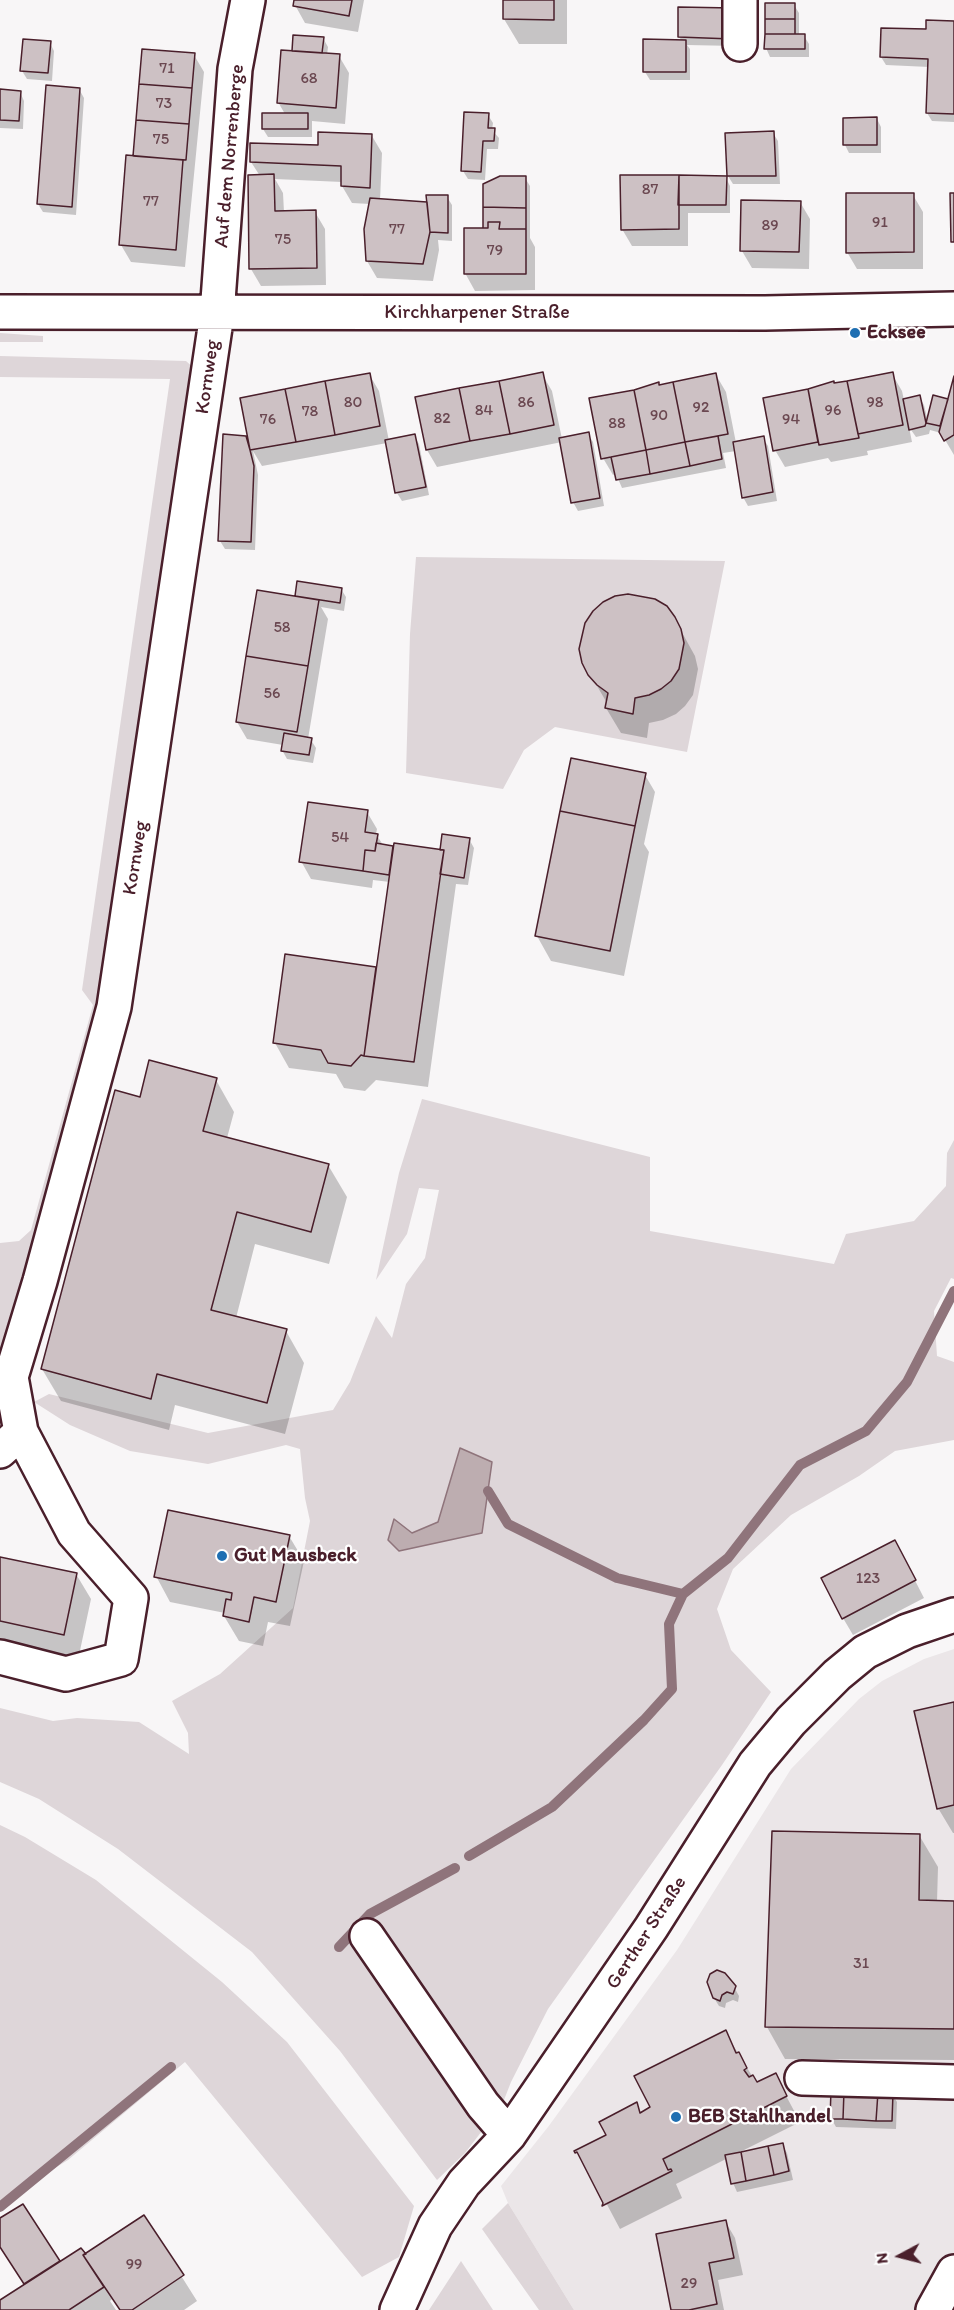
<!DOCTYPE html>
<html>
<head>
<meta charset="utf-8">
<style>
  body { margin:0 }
  #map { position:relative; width:954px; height:2310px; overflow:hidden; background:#f8f6f7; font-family:Itim,sans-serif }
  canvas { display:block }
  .north { position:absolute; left:870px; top:2226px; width:60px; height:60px; -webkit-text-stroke:4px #fff; paint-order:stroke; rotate:263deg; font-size:16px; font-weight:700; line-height:24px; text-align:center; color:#4a1f2b }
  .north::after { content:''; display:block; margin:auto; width:21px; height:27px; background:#4a1f2b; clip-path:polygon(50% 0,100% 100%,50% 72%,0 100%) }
</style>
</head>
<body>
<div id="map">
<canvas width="954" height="2310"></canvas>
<div class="north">N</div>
</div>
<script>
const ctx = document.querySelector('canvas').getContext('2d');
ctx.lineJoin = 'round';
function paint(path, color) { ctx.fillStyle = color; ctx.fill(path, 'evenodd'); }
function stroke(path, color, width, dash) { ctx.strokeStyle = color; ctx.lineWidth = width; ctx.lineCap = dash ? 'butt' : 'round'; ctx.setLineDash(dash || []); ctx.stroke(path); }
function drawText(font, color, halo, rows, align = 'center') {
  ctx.font = font + ' Itim,sans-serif'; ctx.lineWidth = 4.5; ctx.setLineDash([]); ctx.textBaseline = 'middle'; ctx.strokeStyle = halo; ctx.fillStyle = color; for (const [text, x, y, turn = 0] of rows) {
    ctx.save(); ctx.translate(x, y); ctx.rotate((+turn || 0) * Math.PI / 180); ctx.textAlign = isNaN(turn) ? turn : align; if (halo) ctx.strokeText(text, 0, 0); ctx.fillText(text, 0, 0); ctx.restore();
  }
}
const built = new Path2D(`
  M954,1649V2310H574L508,2203L501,2186L548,2127L677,1950L791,1769L859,1699L882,1681L924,1659Z`);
const green = new Path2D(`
  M0,333L43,336V342H0Z
  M0,356L186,361L197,371L108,972L0,1366V1243L19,1241L31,1230L93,1005L82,990L170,379L0,377Z
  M416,557L725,561L687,752L555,727L524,750L503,789L406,773L410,634Z
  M422,1099L650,1157V1231L834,1264L846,1234L914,1221L946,1186L947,1153L954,1140V1279L951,1278L934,1311L937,1356L954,1362V1440L895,1451L859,1476L791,1515L733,1569L717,1609L731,1650L771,1692L722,1765L548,2009L511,2082L502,2105L465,2153L437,2180L340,2051L252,1952L118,1849L39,1799L0,1782V1708L53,1721L77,1718L139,1722L189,1754L188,1733L172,1701L220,1674L293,1608L310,1521L305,1498L300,1449L286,1445L208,1464L130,1451L70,1425L34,1402L49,1394L208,1433L333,1410L350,1382L376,1316L392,1338L406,1284L425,1258L439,1190L419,1188L407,1234L376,1280L399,1173Z
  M0,1825L25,1837L96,1880L222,1982L287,2042L414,2206L399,2257L362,2277L185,2062L68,2160L0,2202Z
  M508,2203L574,2310H539L482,2229Z
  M461,2261L493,2310H429Z`);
const water = new Path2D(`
  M460,1448L492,1462L482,1533L399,1551L388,1540L394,1519L412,1533L438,1522Z`);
const shadow = new Path2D(`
  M296,0H364L358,32L305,23L295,5Z
  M504,0H567V44H519L504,19Z
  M794,5L799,13V36H804L809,44V57H770L766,48Z
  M680,8L736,46L687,45L690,49V80H650L645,72L682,41L679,37Z
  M954,22V122L932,121L927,113L929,67L886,65L881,57L927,31Z
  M323,38L328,47L327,55L339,56L349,73L345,124L312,121V137H268L263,129L285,114L278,102L293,52Z
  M50,43L54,51L52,81L27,79L22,71Z
  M194,55L204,72L185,267L131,262L121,245Z
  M79,89L84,98L76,215L43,212L38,204Z
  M0,90L20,92L24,101L23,129L0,128Z
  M488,115L493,123L492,130L499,138L498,149H487L485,180L468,179L463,171Z
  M877,119L881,127V153H849L845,145Z
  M773,133L778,141L780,184H733L728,176L727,134Z
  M372,136L382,153L380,201L426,204L447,197L452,205V241L438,240L439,250L433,281L377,278L367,261L370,204L352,203L342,186V182L275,179L283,193L284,212H315L325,229L326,285L261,286L251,269L250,176H260L251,162Z
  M525,178L530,186V238L535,247V290L475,291L465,273L486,229Z
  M726,178L730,186V213H688V246H632L622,229Z
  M913,195L923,212V269H857L847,252Z
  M800,202L810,219L809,269L752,268L742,251Z
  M369,374L379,391L389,441L414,436L419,444L429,495L402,501L397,493L387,443L262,466L253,451L258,475L255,550L225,549L220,541L245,437L251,446Z
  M542,374L552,391L562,439L588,434L593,442L604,506L578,511L573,502L562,442L437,467L427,450Z
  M892,374L902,391L904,400L919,397L924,405L928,422L948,403L954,381V455L941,433L930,430L929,434L916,437L909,427L912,442L867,451L868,455L831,462L828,458L785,467L775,450L765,399L822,388L821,385L833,382L835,385Z
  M716,375L726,392L736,443L763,438L768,446L777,501L748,506L743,497L736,451L723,453L726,468L622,488L616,474L613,475L603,458L660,386Z
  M341,589L346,597L344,611L321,607L328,619L308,739L311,740L316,748L313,763L287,759L282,750L283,745L247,739L237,722L298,598L296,596Z
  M628,595L655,600L674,618L695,656L698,669L693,695L685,706L676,714L663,720L649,723L647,738L621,733L606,708L607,703L590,674Z
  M645,775L655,792L644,844L649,852L624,976L551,961L537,936Z
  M367,812L377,829L376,834L383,845L443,852L469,839L474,848L468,885L456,884L428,1087L376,1080L365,1091L344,1088L336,1074L289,1068L275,1043L286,956L377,968L390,882L373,880L372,888L311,879L301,861Z
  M216,1080L234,1112L227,1138L328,1165L347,1197L329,1264L255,1244L236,1318L286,1331L304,1363L285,1434L175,1405L169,1430L61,1401L42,1369L141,1099Z
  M289,1536L304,1561L290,1626L268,1622L263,1646L239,1641L224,1616L225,1613L170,1602L156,1576Z
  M0,1558L76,1574L91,1599L78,1660L0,1642Z
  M904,1559L924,1598L853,1635L843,1618Z
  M954,1704V1833H953L938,1808Z
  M919,1835L938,1867L937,1902H954V2060L785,2059L767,2027Z
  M734,1987L739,1996L738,2002L733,2000L726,2003L725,2008L719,2006L714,1998Z
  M725,2032L757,2084L775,2075L800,2122L738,2153L782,2145L787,2153L793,2180L737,2192L733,2183L728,2158L676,2184L682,2198L620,2229L578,2150L608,2135L652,2108Z
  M892,2094L897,2102L896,2129L836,2127L831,2118Z
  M22,2206L59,2264L81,2250L85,2256L144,2217L197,2301L184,2310H120L112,2299L110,2301L116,2310H0V2302L26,2286L0,2246V2220Z
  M725,2221L735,2238L743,2275L718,2280L724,2310H672Z`);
const stream = new Path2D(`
  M488,1491L508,1524L617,1578L683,1594
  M469,1856L552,1807L644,1720L672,1689L669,1624L683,1594L728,1558L800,1465L866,1431L907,1382L954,1291
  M339,1947L370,1914L455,1868
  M0,2207L171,2067`);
const building = new Path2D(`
  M294,0H352L349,16L293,6Z
  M503,0H554V20L503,19Z
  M765,3H795V19H765Z
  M678,7L733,8L732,39L678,37Z
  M765,19H795V34H765Z
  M926,20L954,21V114L926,113L928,59L880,57L881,28L926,29Z
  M765,34H805V49H764Z
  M293,35L324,37L322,53L292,51Z
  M23,39L51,41L48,73L20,71Z
  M643,39L686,40V72H643Z
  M142,49L195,53L192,88L139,84Z
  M281,50L340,54L336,108L277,103Z
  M139,84L192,88L189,124L136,120Z
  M46,85L80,88L72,207L37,204Z
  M0,89L21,91L19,121L0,120Z
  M464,112L489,113L488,128H495L494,141H483L481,172L461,171Z
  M262,113H308V129H262Z
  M877,117V145H843V118Z
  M136,120L189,124L186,160L133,156Z
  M774,131L776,176H727L725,133Z
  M318,132L372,134L370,188L341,186V166L250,162V143L318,145Z
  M126,155L183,160L176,250L119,245Z
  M274,174L275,211L316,210L317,268L249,269L248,175Z
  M620,175H679V229L621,230Z
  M679,175L727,176L726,205H678Z
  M500,176H526V208L483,207V184Z
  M846,193H914V252L846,253Z
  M950,193H954V242H951Z
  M426,195H448V233L430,232Z
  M370,198L427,202L430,232L423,264L366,261L364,229Z
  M741,200L801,201L799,252L740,251Z
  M483,207L526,208V229H499L500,222H488V228H483Z
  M488,222H500L499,229H526V274H464V228H488Z
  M543,372L554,425L510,434L499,381Z
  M893,372L903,425L858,434L847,381Z
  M370,373L380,426L335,435L325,381Z
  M716,373L728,434L685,442L673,382Z
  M954,376V435L944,441L939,432Z
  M325,381L335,435L296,442L285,389Z
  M499,381L510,434L470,441L459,388Z
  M834,381V383L847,381L859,438L819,445L808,389Z
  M659,382V385L673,382L685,442L646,450L634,390Z
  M459,388L470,441L426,450L415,397Z
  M285,389L296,442L250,450L240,398Z
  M808,389L818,442L773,451L763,398Z
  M634,390L646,450L601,459L589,398Z
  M920,395L926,423L925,426L909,430L903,399Z
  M933,395L948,399L940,426L926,423Z
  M589,432L600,498L571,503L559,438Z
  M223,434L246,436L250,450L254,466L251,542L218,541Z
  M415,434L426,487L395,493L385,440Z
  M718,436L722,459L690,466L685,442Z
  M764,436L773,492L742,498L733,442Z
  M685,442L690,466L650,474L646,450Z
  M646,450L650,474L616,480L611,457Z
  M297,581L342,588L340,603L295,596Z
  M257,590L319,600L308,666L246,656Z
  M628,594L655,599L667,606L675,617L681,629L684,643L679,669L671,681L661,689L649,695L635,698L633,714L605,708L608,693L597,685L588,675L582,663L579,649L585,623L593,611L603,602L615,596Z
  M246,656L308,666L297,732L236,722Z
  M284,733L312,738L309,755L281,751Z
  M571,758L646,773L635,826L560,811Z
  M308,802L368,810L365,832L378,834L375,851L365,850L363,871L299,862Z
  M560,811L635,826L610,951L535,936Z
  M442,834L470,838L464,878L440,874L444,850H440Z
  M376,843L393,846L389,875L363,871L365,850L375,851Z
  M394,843L444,850L414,1062L364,1056Z
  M285,954L376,967L364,1056L361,1055L351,1066L328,1063L321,1050L273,1043Z
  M149,1060L217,1078L203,1131L329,1164L311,1232L237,1212L211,1310L287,1329L267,1403L157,1374L151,1399L41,1369L115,1090L140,1097Z
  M168,1510L290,1535L276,1602L254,1597L249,1622L223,1616L226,1599L231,1600L232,1593L154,1577Z
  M895,1540L916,1580L842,1619L821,1578Z
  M0,1557L77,1573L64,1635L0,1621Z
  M954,1702V1805L937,1809L914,1711Z
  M772,1831L920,1834L919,1900L954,1901V2029L765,2027Z
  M717,1970L725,1973L736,1986L733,1994L727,1992L722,1995L720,2001L713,1998L707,1982L710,1974Z
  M726,2030L736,2053L739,2052L747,2068L744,2070L749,2077L753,2075L757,2082L776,2073L787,2096L663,2159L668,2170L671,2169L672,2171L602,2206L603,2203L577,2152L575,2153L574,2151L606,2135L599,2122L637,2102L640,2113L650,2107L634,2076Z
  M831,2090L844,2091L843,2119H830Z
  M844,2091L878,2092L876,2121L843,2119Z
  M878,2092L893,2093L892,2121H876Z
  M783,2143L789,2171L774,2175L768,2146Z
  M768,2146L774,2175L746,2181L741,2152Z
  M741,2152L746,2181L731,2184L725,2155Z
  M23,2204L60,2261L24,2284L0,2247V2218Z
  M144,2215L184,2275L132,2310H120L83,2255Z
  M726,2220L734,2258L709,2263L717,2304L689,2310H671L656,2234Z
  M81,2248L86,2254L83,2255L104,2287L69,2310H0V2300Z`);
const minor = new Path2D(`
  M740,44V0
  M0,312L765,313L954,309
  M0,1387L11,1377L40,1281L114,1007L217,314L235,69L248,0
  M0,1451L21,1432
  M0,1657L66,1674L121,1659L131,1598L74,1533L21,1432L11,1377
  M367,1936L483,2105L509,2135
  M802,2078L954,2082
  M397,2310L435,2226L464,2183L509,2135L651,1928L755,1764L791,1721L837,1675L865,1652L907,1631L954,1615
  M933,2310L954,2272`);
const markers = [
  [855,333,6,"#1f6fb2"],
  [222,1556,6,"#1f6fb2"],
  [676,2117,6,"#1f6fb2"]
];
const numberNames = [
  ["71",167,69],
  ["68",309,79],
  ["73",164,104],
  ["75",161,140],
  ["87",650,190],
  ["77",151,202],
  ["91",880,223],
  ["89",770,226],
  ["77",397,230],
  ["75",283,240],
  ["79",495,251],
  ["80",353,403],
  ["86",526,403],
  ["98",875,403],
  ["92",701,408],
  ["84",484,411],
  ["96",833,411],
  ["78",310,412],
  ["90",659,416],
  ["82",442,419],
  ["76",268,420],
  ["94",791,420],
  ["88",617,424],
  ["58",282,628],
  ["56",272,694],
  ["54",340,838],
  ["123",868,1579],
  ["31",861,1964],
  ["99",134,2265],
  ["29",689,2284]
];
const streetNames = [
  ["Auf dem Norrenberge",230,156,-85],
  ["Kirchharpener Straße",477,313],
  ["Kornweg",208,377,-82],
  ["Kornweg",136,858,-81],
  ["Gerther Straße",647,1933,-57]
];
const poiNames = [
  ["Ecksee",867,333],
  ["Gut Mausbeck",234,1556],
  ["BEB Stahlhandel",688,2117]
];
paint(built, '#ebe6e8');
paint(green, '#ded6d9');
paint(water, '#bdadb0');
stroke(water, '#8f747b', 1.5);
paint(shadow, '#0003');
stroke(stream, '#8f747b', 10);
paint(building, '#cdc1c4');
stroke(building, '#4a1f2b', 1.5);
stroke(minor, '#4a1f2b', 38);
stroke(minor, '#fff', 33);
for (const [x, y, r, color] of markers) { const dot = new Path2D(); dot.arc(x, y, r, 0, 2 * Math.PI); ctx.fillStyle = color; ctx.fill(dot); stroke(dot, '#fff', 2); }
drawText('16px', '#6b4851', null, numberNames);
drawText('20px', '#4a1f2b', '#fff', streetNames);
drawText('bold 20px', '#4a1f2b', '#fff', poiNames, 'left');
</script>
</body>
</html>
